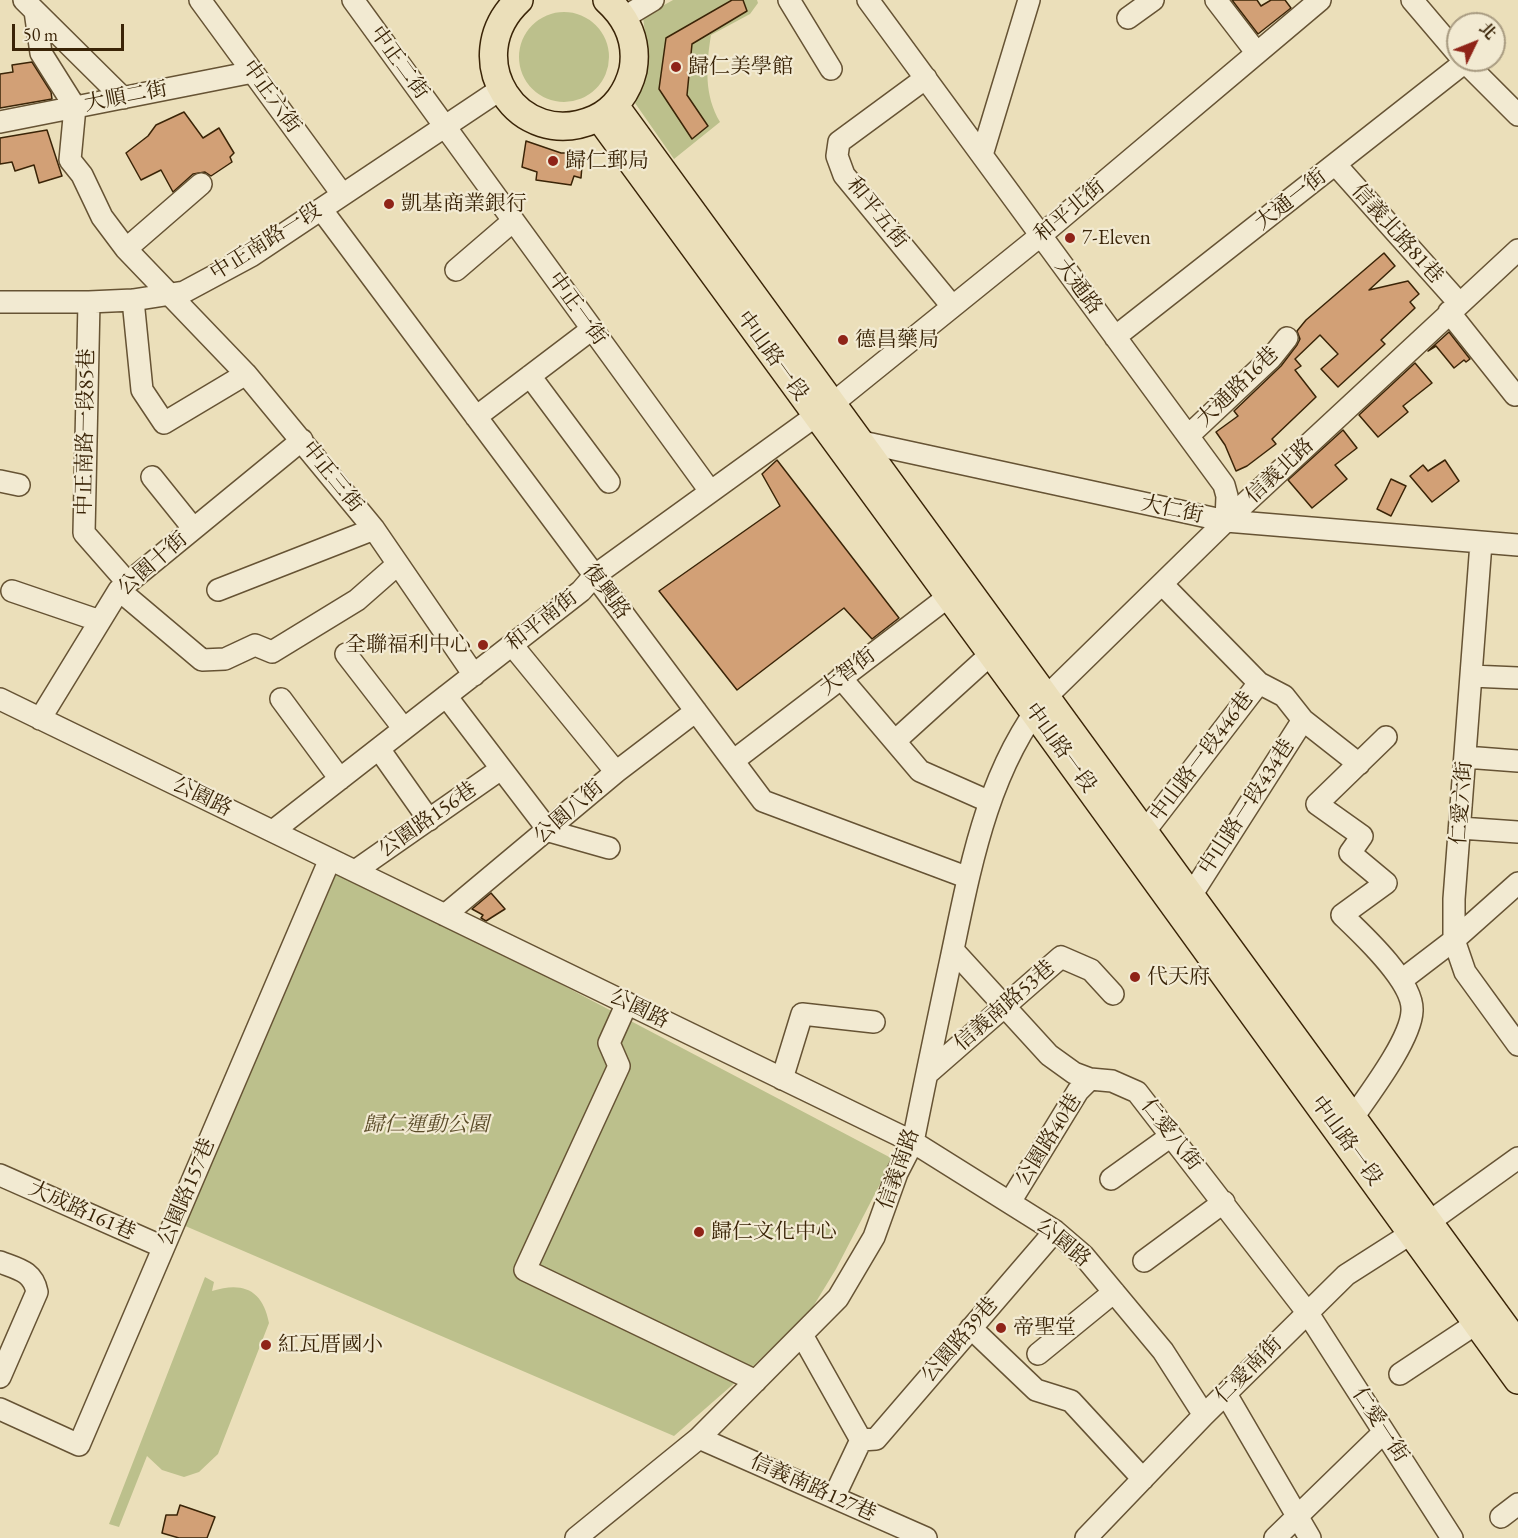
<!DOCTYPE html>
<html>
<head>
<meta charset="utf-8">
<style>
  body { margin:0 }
  #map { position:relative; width:1518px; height:1538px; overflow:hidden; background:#ebdfba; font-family:"EB Garamond","Noto Serif TC",serif }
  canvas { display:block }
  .north { position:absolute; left:1446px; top:12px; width:60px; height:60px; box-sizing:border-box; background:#f2ead2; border:2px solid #a89b81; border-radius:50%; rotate:47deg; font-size:16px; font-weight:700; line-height:24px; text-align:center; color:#3a2407 }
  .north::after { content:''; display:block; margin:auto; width:21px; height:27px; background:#8f2418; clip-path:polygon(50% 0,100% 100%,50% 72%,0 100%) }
  .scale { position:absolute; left:12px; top:24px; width:112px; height:27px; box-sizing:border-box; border:3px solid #3a2407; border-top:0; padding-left:8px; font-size:18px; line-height:21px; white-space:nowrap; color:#3a2407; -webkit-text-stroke:4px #f2ead2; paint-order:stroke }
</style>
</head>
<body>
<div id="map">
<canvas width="1518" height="1538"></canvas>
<div class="north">北</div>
<div class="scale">50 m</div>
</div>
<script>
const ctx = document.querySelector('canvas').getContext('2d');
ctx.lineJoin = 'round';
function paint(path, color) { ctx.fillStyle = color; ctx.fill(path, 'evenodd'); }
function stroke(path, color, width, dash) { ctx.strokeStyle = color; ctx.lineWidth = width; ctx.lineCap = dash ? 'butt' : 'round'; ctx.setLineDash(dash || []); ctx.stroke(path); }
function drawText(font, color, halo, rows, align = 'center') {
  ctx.font = font + ' "EB Garamond","Noto Serif TC",serif'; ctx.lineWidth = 4.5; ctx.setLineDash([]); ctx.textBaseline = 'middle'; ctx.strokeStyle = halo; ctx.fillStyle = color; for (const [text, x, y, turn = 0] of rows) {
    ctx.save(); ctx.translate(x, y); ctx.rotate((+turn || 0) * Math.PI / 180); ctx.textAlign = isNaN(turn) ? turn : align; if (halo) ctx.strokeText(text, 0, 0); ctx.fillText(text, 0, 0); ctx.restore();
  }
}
const green = new Path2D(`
  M673,0H757L758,3L750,14L711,35C706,66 704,95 720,122L674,159L635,103L648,57L643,17Z
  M519 57a45 45 0 1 1 90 0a45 45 0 1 1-90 0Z
  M338,867L893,1159L836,1269L811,1310L746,1373L674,1436L176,1222Z
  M205,1277L214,1282L212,1291C243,1281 263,1290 269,1323L218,1454L199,1472L184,1477L162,1470L147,1456L119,1527L109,1524Z`);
const building = new Path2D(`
  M732,0H743L747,11L692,44L687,95L708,126L692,139L659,89L666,38Z
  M1232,0H1257L1261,6L1271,0H1285L1291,8L1258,34Z
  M32,62L51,92L52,99L0,108V74L13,72L12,65Z
  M184,112L203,138L219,128L234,153L230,157L232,162L211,176L205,172L193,174L173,192L161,170L141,180L126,153L148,136L156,125Z
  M47,130L62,176L39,183L34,165L15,171L12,162L0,164V138Z
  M526,141L561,153H583L581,178L574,176L571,185L536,180L537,172L522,167Z
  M1384,253L1395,266L1369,290L1408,281L1419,294L1410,302L1415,308L1381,340L1385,344L1338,387L1321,369L1338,354L1320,335L1295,359L1301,366L1295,370L1316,397L1272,439L1276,444L1247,466L1236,471L1225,445L1216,432L1238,416L1234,411L1281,366L1297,345L1300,339L1297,331L1306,320Z
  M1449,332L1470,359L1466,362L1464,360L1454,368L1436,346L1428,351Z
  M1415,363L1432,383L1403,406L1408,412L1378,437L1359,415Z
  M1343,430L1357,448L1335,465L1347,479L1312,508L1288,480Z
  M777,460L899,618L872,639L844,608L737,690L659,591L780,506L762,474Z
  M1445,460L1459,481L1432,502L1410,476L1423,465L1428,471Z
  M1391,479L1406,486L1391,516L1377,509Z
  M491,893L505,909L486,921L481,918L483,915L472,909Z
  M180,1505L215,1517L207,1538H179L162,1533L166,1515H177Z`);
const minor = new Path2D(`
  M24,0L123,98
  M200,0L342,194
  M353,0L710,491
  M789,0L831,69
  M868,0L1224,485L1227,496L1226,521
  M1216,0L1256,52
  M1412,0L1458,54
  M35,11L41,53L75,107L70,160L82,175L102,217L126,249L246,374L374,529L474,675
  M623,18L653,0
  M1128,18L1153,0
  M1463,60L1518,115
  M926,78L839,142L837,156L844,175L952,306
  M0,122L253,72
  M982,155L1029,0
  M1336,165L1459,303
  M321,209L763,801L966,877
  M126,249L201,184
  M456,270L513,221
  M133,300L142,390L164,423L246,374
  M0,302H89L133,300L184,292L251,256L501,89
  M89,302L84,533L127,582
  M1449,312L1515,395
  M1115,337L1465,62
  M530,376L609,482
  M476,417L592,329
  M1188,436L1271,358L1287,338
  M853,440L1226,521L1518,545
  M152,477L193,528
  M0,481L19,485
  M1481,543L1454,899V940L1465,972L1518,1045
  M1162,584L1259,683L1284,696L1303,720L1359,764
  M119,590L202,660L225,659L255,645L272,652L357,600L398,564
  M218,590L374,529
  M12,591L100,621
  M512,645L616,772
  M346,654L404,729
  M1471,676L1518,678
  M841,678L920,771L990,802
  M446,696L549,831L609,848
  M0,699L913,1142L1055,1231L1083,1255L1163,1351L1204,1415
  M281,699L340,779
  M40,719L119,590L302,440
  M895,741L991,654
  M379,749L429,820
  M1465,757L1518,761
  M733,761L961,587
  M1460,828L1518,832
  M273,831L581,591L594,576L832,404L1040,236L1320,0
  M1145,831L1259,683
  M355,871L501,769
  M1192,894L1303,720
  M445,915L616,772L696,711
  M953,950L1049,1055L1074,1073L1090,1079L1112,1081L1137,1092L1307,1312L1452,1538
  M1403,979L1454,940L1518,883
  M627,1003L609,1043L619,1066L525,1270L756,1381
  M927,1074L1061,957L1091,970L1113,994
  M782,1079L802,1014L874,1022
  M1354,1116C1370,1093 1411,1039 1412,1011C1414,982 1363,935 1342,915L1386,883L1350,853L1362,836L1317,804L1386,737
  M0,1175L163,1247
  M1111,1179L1171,1136
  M1010,1202L1078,1091L1090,1079
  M1144,1261L1224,1202
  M0,1262C18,1269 33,1271 37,1292L0,1377
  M971,1328L1036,1390L1071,1401L1143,1479
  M802,1335L861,1440
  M1038,1354L1114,1292
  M1400,1374L1477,1323
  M1226,1394L1310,1538
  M0,1409L79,1445L330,859
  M699,1438L926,1538
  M861,1440L876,1439L1055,1231
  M834,1497L861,1440
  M1501,1517L1518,1504
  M576,1538L699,1438L838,1298L874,1237L897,1173L913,1142C925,1081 938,1020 951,959C970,869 987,770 1047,696L1226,521L1518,250
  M1086,1538L1204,1415L1346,1275L1429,1222L1518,1158
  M1275,1538L1384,1432`);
const major = new Path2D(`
  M519,0C457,58 518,153 595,119C615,110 628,91 633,70C638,42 627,18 607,0
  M615,106L1518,1345
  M599,117L1034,712L1518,1380`);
const markers = [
  [676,67,6,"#8f2418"],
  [553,161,6,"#8f2418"],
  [389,204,6,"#8f2418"],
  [1070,238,6,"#8f2418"],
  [843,340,6,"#8f2418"],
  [483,645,6,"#8f2418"],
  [1135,977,6,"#8f2418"],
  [699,1232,6,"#8f2418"],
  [1001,1328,6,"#8f2418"],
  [266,1345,6,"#8f2418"]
];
const streetNames = [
  ["中正二街",399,63,54],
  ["大順二街",126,97,-11],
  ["中正六街",271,97,54],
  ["大通一街",1291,200,-38],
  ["和平北街",1070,211,-40],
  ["和平五街",877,213,51],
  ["信義北路81巷",1397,234,48],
  ["中正南路一段",266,242,-32],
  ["大通路",1078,287,53],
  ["中正一街",577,309,54],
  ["中山路一段",772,356,54],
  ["大通路16巷",1238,387,-44],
  ["中正南路一段85巷",86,432,-89],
  ["信義北路",1280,471,-43],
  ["中正三街",332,477,51],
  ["大仁街",1172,510,12],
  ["公園十街",153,564,-41],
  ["復興路",606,592,53],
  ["和平南街",542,621,-38],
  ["大智街",848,672,-37],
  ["中山路一段",1060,748,54],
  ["中山路一段446巷",1202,757,-53],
  ["公園路",202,797,26],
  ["仁愛六街",1462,803,-86],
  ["中山路一段434巷",1247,807,-57],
  ["公園八街",569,812,-41],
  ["公園路156巷",428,820,-35],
  ["信義南路53巷",1005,1006,-41],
  ["公園路",639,1009,26],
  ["仁愛八街",1171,1135,52],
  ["公園路40巷",1049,1140,-58],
  ["中山路一段",1346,1141,54],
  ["信義南路",899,1169,-70],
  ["公園路157巷",187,1192,-67],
  ["大成路161巷",82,1211,24],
  ["公園路",1063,1243,40],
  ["公園路39巷",960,1340,-49],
  ["仁愛南街",1249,1370,-45],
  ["仁愛一街",1380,1425,57],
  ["信義南路127巷",813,1488,24]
];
const poiNames = [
  ["歸仁美學館",688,67],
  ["歸仁郵局",565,161],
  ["凱基商業銀行",401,204],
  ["7-Eleven",1082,238],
  ["德昌藥局",855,340],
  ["全聯福利中心",471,645,"right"],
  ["代天府",1147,977],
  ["歸仁文化中心",711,1232],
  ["帝聖堂",1013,1328],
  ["紅瓦厝國小",278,1345]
];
const parkNames = [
  ["歸仁運動公園",426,1125]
];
paint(green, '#bcc08c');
paint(building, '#d2a076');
stroke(building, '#3a2407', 1.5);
stroke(minor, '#665334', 24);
stroke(major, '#3a2407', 30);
stroke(minor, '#f2ead2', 21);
stroke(major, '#ebdfba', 27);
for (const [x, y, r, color] of markers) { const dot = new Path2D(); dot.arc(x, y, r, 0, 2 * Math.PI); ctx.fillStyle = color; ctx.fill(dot); stroke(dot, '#f2ead2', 2); }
drawText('21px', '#3a2407', '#f2ead2', streetNames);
drawText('21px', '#3a2407', '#f2ead2', poiNames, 'left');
drawText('italic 21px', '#5a4b28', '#f2ead2', parkNames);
</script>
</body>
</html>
